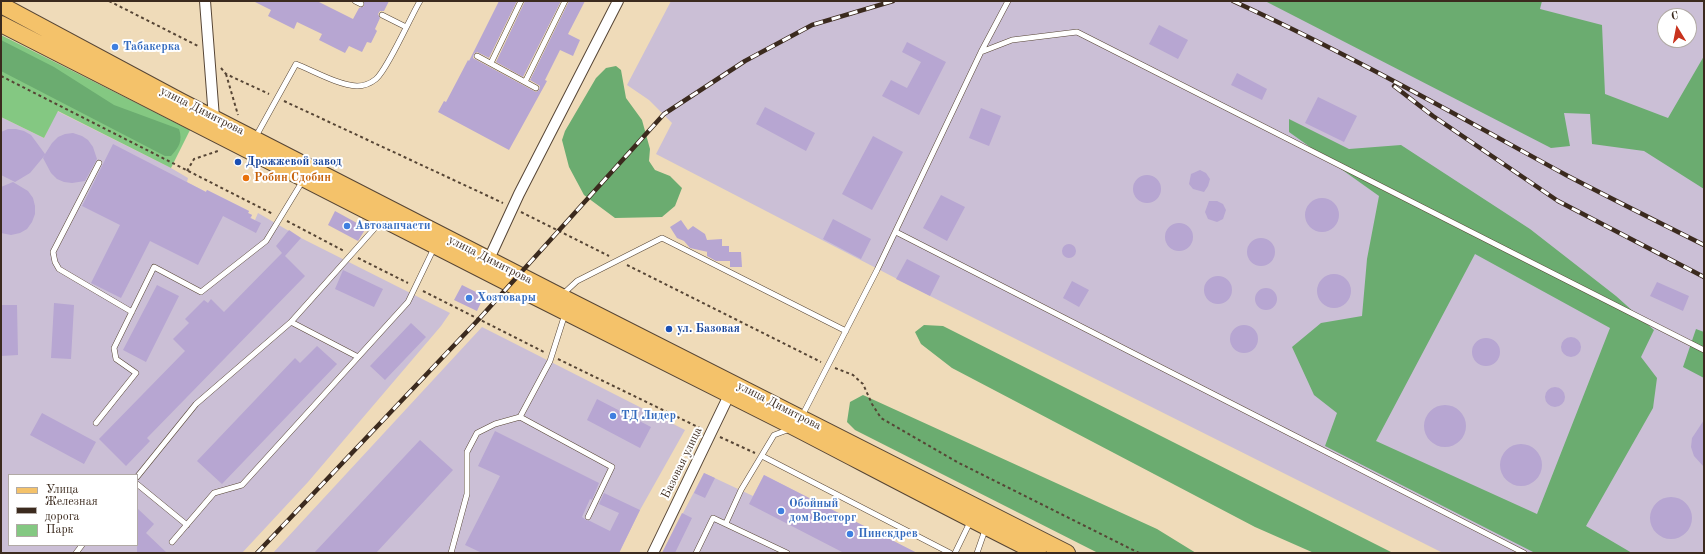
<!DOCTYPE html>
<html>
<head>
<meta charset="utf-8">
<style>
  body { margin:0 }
  #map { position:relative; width:1705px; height:554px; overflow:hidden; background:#efdbb9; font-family:"Old Standard TT",serif }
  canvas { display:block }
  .frame { position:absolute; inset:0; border:2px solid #3b2a1e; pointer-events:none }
  .legend { position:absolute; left:8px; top:474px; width:130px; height:72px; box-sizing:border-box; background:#fff; border:1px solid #b1aaa5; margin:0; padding:5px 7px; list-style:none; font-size:12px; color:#3b2a1e }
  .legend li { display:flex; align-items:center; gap:8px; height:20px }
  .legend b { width:20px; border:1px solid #b1aaa5 }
  .north { position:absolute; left:1657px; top:8px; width:40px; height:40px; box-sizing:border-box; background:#fff; border:1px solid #b1aaa5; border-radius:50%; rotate:350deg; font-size:11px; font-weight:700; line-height:16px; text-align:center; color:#3b2a1e }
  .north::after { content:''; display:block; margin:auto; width:14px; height:18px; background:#c8321e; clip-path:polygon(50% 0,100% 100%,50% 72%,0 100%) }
</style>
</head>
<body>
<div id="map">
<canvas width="1705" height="554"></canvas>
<div class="frame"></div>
<ul class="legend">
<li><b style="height:5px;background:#f4c26a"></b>Улица</li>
<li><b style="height:5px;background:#3b2a1e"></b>Железная дорога</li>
<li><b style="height:11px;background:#84c882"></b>Парк</li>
</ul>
<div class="north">С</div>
</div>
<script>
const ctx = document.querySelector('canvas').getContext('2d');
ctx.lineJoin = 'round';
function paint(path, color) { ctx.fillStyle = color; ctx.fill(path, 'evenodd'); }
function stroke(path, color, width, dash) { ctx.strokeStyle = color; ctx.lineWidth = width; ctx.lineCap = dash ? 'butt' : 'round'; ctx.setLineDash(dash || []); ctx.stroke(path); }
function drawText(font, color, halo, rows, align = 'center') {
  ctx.font = font + ' "Old Standard TT",serif'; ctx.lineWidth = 4; ctx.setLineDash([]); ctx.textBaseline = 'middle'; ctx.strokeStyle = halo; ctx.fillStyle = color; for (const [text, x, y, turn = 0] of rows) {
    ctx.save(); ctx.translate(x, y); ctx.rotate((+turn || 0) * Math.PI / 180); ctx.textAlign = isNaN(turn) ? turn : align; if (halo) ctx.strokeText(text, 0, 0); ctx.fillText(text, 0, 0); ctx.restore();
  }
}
const industrial = new Path2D(`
  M671,1H1704V553H1443L930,296L656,154L672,123L649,100L627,85ZM1665,16H1689V40H1665Z
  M57,111L171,168L188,178L187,182L206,192L207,190L249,211L248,213L252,215L251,218L255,220L258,213L301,238L450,313L441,326L308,482L242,553H1V117L44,138ZM9,475H137V545H9Z
  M482,327L685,430L640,510L619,553H273Z
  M704,473L753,496L764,475L917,553H662Z`);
const green = new Path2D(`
  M1,35L190,130L171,168L58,111L44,138L1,117Z`);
const forest = new Path2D(`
  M1265,1H1542L1540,9L1602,25L1605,94L1668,118L1704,56V189L1644,151L1592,144L1590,114L1564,113L1570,146L1551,148Z
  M1,40L54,67L114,105L179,129C183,141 179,147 171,156H165L1,71Z
  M616,66L621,70L626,98L642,120L650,149L649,161L655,170L670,176L682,188L675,206L662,217L615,218L584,195L569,167L562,140L565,131L596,78L606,68Z
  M1289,119L1349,149L1401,145L1530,229L1616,296L1654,330L1641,357L1657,378L1653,408L1586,526L1632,553H1535L1325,446L1337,413L1314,395L1292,347L1321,323L1362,316L1367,259L1379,196L1289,132ZM1475,254L1610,328L1537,514L1376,441Z
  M924,325L943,326L1393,553H1314L1255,527L952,368L921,344L915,332Z
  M1696,329L1704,332V378L1683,367Z
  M863,395L1157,529L1196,553H1098L855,430L847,422L850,402Z`);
const building = new Path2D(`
  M253,1H317L353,19L359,8L364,6V1H389L384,11H380L378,14L380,18L375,29L377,31L371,43L367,42L362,52L349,46L345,53L319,40L322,34L297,22L294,29L268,16L271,10Z
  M499,1H517L489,58L477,52L474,54L473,58L536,92L539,90L540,86L530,80L569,1H585L568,34L580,40L573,56L560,50L545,80L547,81L509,150L438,112L444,101L446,102L468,60L469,61Z
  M525,1H561L523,77L496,62Z
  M1159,25L1188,40L1178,59L1149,44Z
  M907,42L946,62L919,115L882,96L891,80L907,88L921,62L902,52Z
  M1237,73L1267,89L1262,100L1231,85Z
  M1318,97L1357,116L1344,142L1305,123Z
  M765,107L815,133L806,151L756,124Z
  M981,108L1001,116L989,146L969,138Z
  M8,129H16L24,131L31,135L45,154L52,143L58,137L65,134L73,133L82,136L88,140L93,147L97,159L85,181L72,183L64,182L57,179L51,173L43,158L45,155L30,173L15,182L1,175V132Z
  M873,136L903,152L872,210L842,194Z
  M113,144L206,192L207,190L249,211L248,213L252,215L250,218L261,223L256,233L223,216L198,265L150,241L121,298L91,283L120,225L82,206Z
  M1200,170L1206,173L1210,179L1208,186L1204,192L1193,189L1189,184L1191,174Z
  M1133 189a14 14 0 1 1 28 0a14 14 0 1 1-28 0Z
  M13,182L28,191L33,198L35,206V214L32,222L27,229L20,233L11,235L1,233V187Z
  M941,195L965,207L947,241L923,228Z
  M1305 215a17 17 0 1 1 34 0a17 17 0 1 1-34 0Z
  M1209,201H1217L1223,204L1226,210L1223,219L1217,222L1208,219L1205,212Z
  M335,211L366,228L358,241L328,225Z
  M833,219L871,239L861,259L823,239Z
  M681,220L688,230L693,226L705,234L707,240L722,239V246H729V252H741L742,267H730V261H716L707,256V252H708L690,248L684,241L677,238L670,227Z
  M1165 237a14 14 0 1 1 28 0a14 14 0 1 1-28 0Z
  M289,230L301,238L285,256L305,276L147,438L150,441L126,466L99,439L185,351L173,339L189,323L185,319L204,300L208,303L211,299L224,312L282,253L276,246Z
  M1247 252a14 14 0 1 1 28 0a14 14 0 1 1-28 0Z
  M1062 251a7 7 0 1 1 14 0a7 7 0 1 1-14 0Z
  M907,259L940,276L930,296L896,279Z
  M343,270L383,289L374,307L335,289Z
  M1317 291a17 17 0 1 1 34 0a17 17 0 1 1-34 0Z
  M1204 290a14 14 0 1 1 28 0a14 14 0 1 1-28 0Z
  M1072,281L1089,290L1079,307L1063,298Z
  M1657,282L1689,296L1683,311L1650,296Z
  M157,285L179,296L146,362L123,350Z
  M462,285L484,296L477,311L454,300Z
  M1255 299a11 11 0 1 1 22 0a11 11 0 1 1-22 0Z
  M54,303L74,305L71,359L51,358Z
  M1,305H17L18,355L1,356Z
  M411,323L426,337L385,380L370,366Z
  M1230 339a14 14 0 1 1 28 0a14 14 0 1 1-28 0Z
  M1561 347a10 10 0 1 1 20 0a10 10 0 1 1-20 0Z
  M1472 352a14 14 0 1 1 28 0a14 14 0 1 1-28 0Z
  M317,346L337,364L222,484L197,461L295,358L300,363Z
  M1545 397a10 10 0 1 1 20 0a10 10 0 1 1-20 0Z
  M597,399L651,427L640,448L587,420Z
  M1424 426a21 21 0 1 1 42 0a21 21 0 1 1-42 0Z
  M42,413L96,442L84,464L30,435Z
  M1704,420V467L1694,456L1691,447L1692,438Z
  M495,431L599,483L592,500L590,499L582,517L586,520L590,521L610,531L619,513L599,504L604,493L640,510L619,553H482L465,545L500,476L478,466Z
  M420,440L453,470L376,553H314Z
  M1500 465a21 21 0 1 1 42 0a21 21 0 1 1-42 0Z
  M704,473L715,478L705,498L694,493Z
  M764,475L917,553H844L749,504Z
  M1650 518a21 21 0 1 1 42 0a21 21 0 1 1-42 0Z
  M137,508L154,524L146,533L167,553H137Z
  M682,513L692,518L675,553H662Z`);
const path = new Path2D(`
  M109,1L198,46
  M221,68L226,74L269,94
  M226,74L238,115
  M1,76L273,214
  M284,101L503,203
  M187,171L194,159L218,151
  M521,212L609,256
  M287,221L344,251
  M358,258L408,283
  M627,265L821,362
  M423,291L544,352
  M558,359L702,429
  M835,368L853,375L863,384L872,404L881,418L957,462L1139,553
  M720,437L755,453`);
const service = new Path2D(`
  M355,1L361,4
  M382,15L406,27
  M981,52L1008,1
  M477,56L536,88
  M491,63L521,1
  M525,82L565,1
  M255,138L296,64C314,71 338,85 357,86C363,86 371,83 376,79C387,70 411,16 420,1
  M99,163L53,252L55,262L59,269L132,312
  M896,232L1524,553
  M563,294L577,281L662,238L846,331
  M565,314L550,361L520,417L612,467L588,517
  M291,322L358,357
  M802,416L877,270L981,52L1012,40L1077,32L1704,350
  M96,423L136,373L116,359L114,348L154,267L201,292L266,241L302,182
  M762,456L950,553
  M137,477L196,404L291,322L374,229
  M137,484L187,525
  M726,523L741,490L774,435L790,429
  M172,542L214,493L242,485L408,302L434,248
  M76,553L82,545
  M451,553L467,494V452L477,433L495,424L520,417
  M696,553L713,518L787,553
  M955,553L971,520
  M977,553L985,530`);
const minor = new Path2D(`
  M205,1L214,118
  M489,259L519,194L618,1
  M653,553L732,389`);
const primary = new Path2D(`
  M1,5L180,101L560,296L1067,553
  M1,24C264,160 529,294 794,427C875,469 956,512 1038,553`);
const rail = new Path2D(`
  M1233,1C1347,53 1456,115 1566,175C1612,199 1658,222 1704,245
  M1394,86L1433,116L1558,201L1704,277
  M257,553L479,319L664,114L745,61L812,25L893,1`);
const markers = [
  [115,47,4,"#3f7fe0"],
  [238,162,4,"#1a4fb4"],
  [246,178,4,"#e8710a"],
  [347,226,4,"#3f7fe0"],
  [469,298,4,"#3f7fe0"],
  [669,329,4,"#1a4fb4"],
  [613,416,4,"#3f7fe0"],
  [781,511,4,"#3f7fe0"],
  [850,534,4,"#3f7fe0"]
];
const shopNames = [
  ["Табакерка",123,47],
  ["Автозапчасти",355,226],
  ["Хозтовары",477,298],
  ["ТД Лидер",621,416],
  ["Обойный",789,504],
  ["дом Восторг",789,518],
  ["Пинскдрев",858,534]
];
const streetNames = [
  ["улица Димитрова",202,111,27],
  ["улица Димитрова",490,260,27],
  ["улица Димитрова",779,406,27],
  ["Базовая улица",682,463,-64]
];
const transitNames = [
  ["Дрожжевой завод",246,162],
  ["ул. Базовая",677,329]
];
const foodNames = [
  ["Робин Сдобин",254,178]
];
paint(industrial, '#cbbfd6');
paint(green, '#84c882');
paint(forest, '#6bac70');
paint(building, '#b7a6d2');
stroke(service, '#564535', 6);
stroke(minor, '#564535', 12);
stroke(primary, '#564535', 18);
stroke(path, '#564535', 2, [3, 3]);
stroke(service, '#fff', 5);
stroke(minor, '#fff', 10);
stroke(primary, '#f4c26a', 16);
stroke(rail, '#3b2a1e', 4.5);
stroke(rail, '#fff', 3, [9]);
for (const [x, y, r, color] of markers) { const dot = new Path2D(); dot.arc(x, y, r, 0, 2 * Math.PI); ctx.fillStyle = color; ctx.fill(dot); stroke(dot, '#fff', 1.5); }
drawText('bold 12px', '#366cbe', '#fff', shopNames, 'left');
drawText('12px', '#3b2a1e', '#fff', streetNames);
drawText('bold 12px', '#164399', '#fff', transitNames, 'left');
drawText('bold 12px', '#c56008', '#fff', foodNames, 'left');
</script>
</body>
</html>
